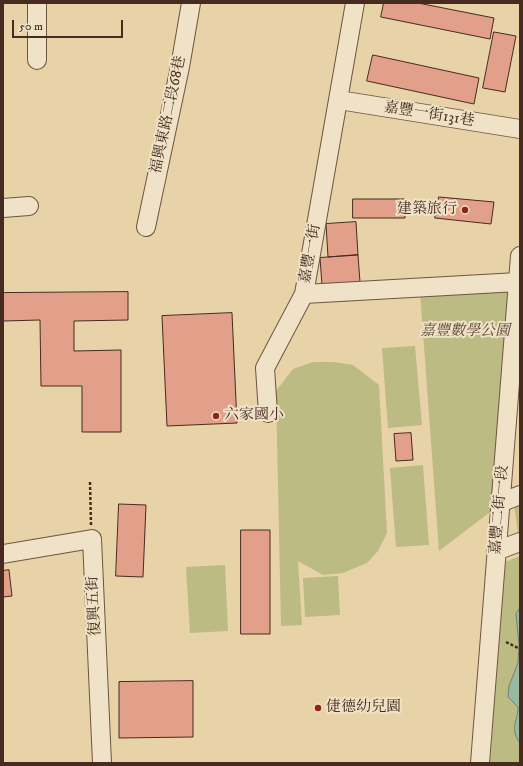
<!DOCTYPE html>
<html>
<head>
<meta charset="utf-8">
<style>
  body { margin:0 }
  #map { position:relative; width:523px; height:766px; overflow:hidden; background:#e7d3a7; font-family:"IM FELL DW Pica",serif }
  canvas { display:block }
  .frame { position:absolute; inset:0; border:4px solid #472a20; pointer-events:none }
  .scale { position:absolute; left:12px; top:20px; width:111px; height:18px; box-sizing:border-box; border:2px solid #472a20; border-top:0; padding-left:5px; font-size:12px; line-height:14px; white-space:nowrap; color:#472a20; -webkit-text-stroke:3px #efe2c6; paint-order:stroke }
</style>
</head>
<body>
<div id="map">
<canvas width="523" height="766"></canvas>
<div class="frame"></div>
<div class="scale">50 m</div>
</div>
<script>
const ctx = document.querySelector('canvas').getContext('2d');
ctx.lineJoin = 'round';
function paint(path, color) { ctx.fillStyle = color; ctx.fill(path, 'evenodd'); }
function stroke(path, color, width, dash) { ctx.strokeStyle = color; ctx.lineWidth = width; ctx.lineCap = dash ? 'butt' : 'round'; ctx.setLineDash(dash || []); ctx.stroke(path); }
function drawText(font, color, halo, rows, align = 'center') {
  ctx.font = font + ' "IM FELL DW Pica","Noto Serif TC",serif'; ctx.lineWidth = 4; ctx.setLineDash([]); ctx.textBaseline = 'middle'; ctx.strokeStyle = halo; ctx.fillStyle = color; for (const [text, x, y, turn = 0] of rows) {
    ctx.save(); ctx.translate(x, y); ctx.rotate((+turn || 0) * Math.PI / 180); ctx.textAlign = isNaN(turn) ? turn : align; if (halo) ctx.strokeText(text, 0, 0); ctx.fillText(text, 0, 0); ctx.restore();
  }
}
const green = new Path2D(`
  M509,290L494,509L439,551L420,292Z
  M415,346L422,425L388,428L382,348Z
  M313,362H334L353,365L379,385L387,533L378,551L367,563L343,573L323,575L298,561L302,625L281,626L276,391L293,369Z
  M423,465L429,545L396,547L390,468Z
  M520,496V533H518L513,498Z
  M520,556V763H490L505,562Z
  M225,565L228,631L190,633L186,567Z
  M338,576L340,615L305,617L303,578Z`);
const water = new Path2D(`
  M520,608V743C509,728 518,721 518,707L508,697L509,686L518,663L519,644L516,614Z`);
const building = new Path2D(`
  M384,3H418L494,18L490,39L381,17Z
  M494,32L516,36L505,92L483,88Z
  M373,55L479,78L474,104L367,81Z
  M439,197L494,202L491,224L435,218Z
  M353,199H405V218H353Z
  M356,222L358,255L328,257L326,224Z
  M358,255L360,282L322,285L320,258Z
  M128,292V320L74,321V351L121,350V432H82V386H41L40,320L3,321V293Z
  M232,313L237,423L167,426L162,316Z
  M411,433L413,460L396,461L394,434Z
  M119,504L146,505L143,577L116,576Z
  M241,530H270V634H241Z
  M9,570L12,596L3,597V571Z
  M193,681V737L119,738V682Z`);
const path = new Path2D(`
  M90,482L91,525
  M506,642L520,649`);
const minor = new Path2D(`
  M37,3V60
  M355,3L304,294L518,282
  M339,100L520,129
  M3,208L29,206
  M146,227L180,67L191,3
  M268,413L265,368L304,294
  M500,503L520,495
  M496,551L520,542
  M3,554L92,539L102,763
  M480,763L520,256`);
const markers = [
  [465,210,4,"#8f2418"],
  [216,416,4,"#8f2418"],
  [318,708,4,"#8f2418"]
];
const streetNames = [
  ["福興東路二段68巷",169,115,-78],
  ["嘉豐一街131巷",429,115,9],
  ["嘉豐一街",311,254,-80],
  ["嘉豐二街一段",500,510,-85],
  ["復興五街",95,606,-93]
];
const poiNames = [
  ["建築旅行",457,210,"right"],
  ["六家國小",224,416],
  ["倢德幼兒園",326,708]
];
const parkNames = [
  ["嘉豐數學公園",465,332]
];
paint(green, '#bbbb83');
paint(water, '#98b9a2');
stroke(water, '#78806e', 1);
paint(building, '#e2a08a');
stroke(building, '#472a20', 1);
stroke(minor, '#6f5442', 20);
stroke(path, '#472a20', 2.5, [3, 2]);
stroke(minor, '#efe2c6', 18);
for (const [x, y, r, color] of markers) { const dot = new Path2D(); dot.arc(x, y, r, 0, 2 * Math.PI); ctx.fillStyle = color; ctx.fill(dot); stroke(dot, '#efe2c6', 1.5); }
drawText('15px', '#472a20', '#efe2c6', streetNames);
drawText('15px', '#472a20', '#efe2c6', poiNames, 'left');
drawText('italic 15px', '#5e4734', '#efe2c6', parkNames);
</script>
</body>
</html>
